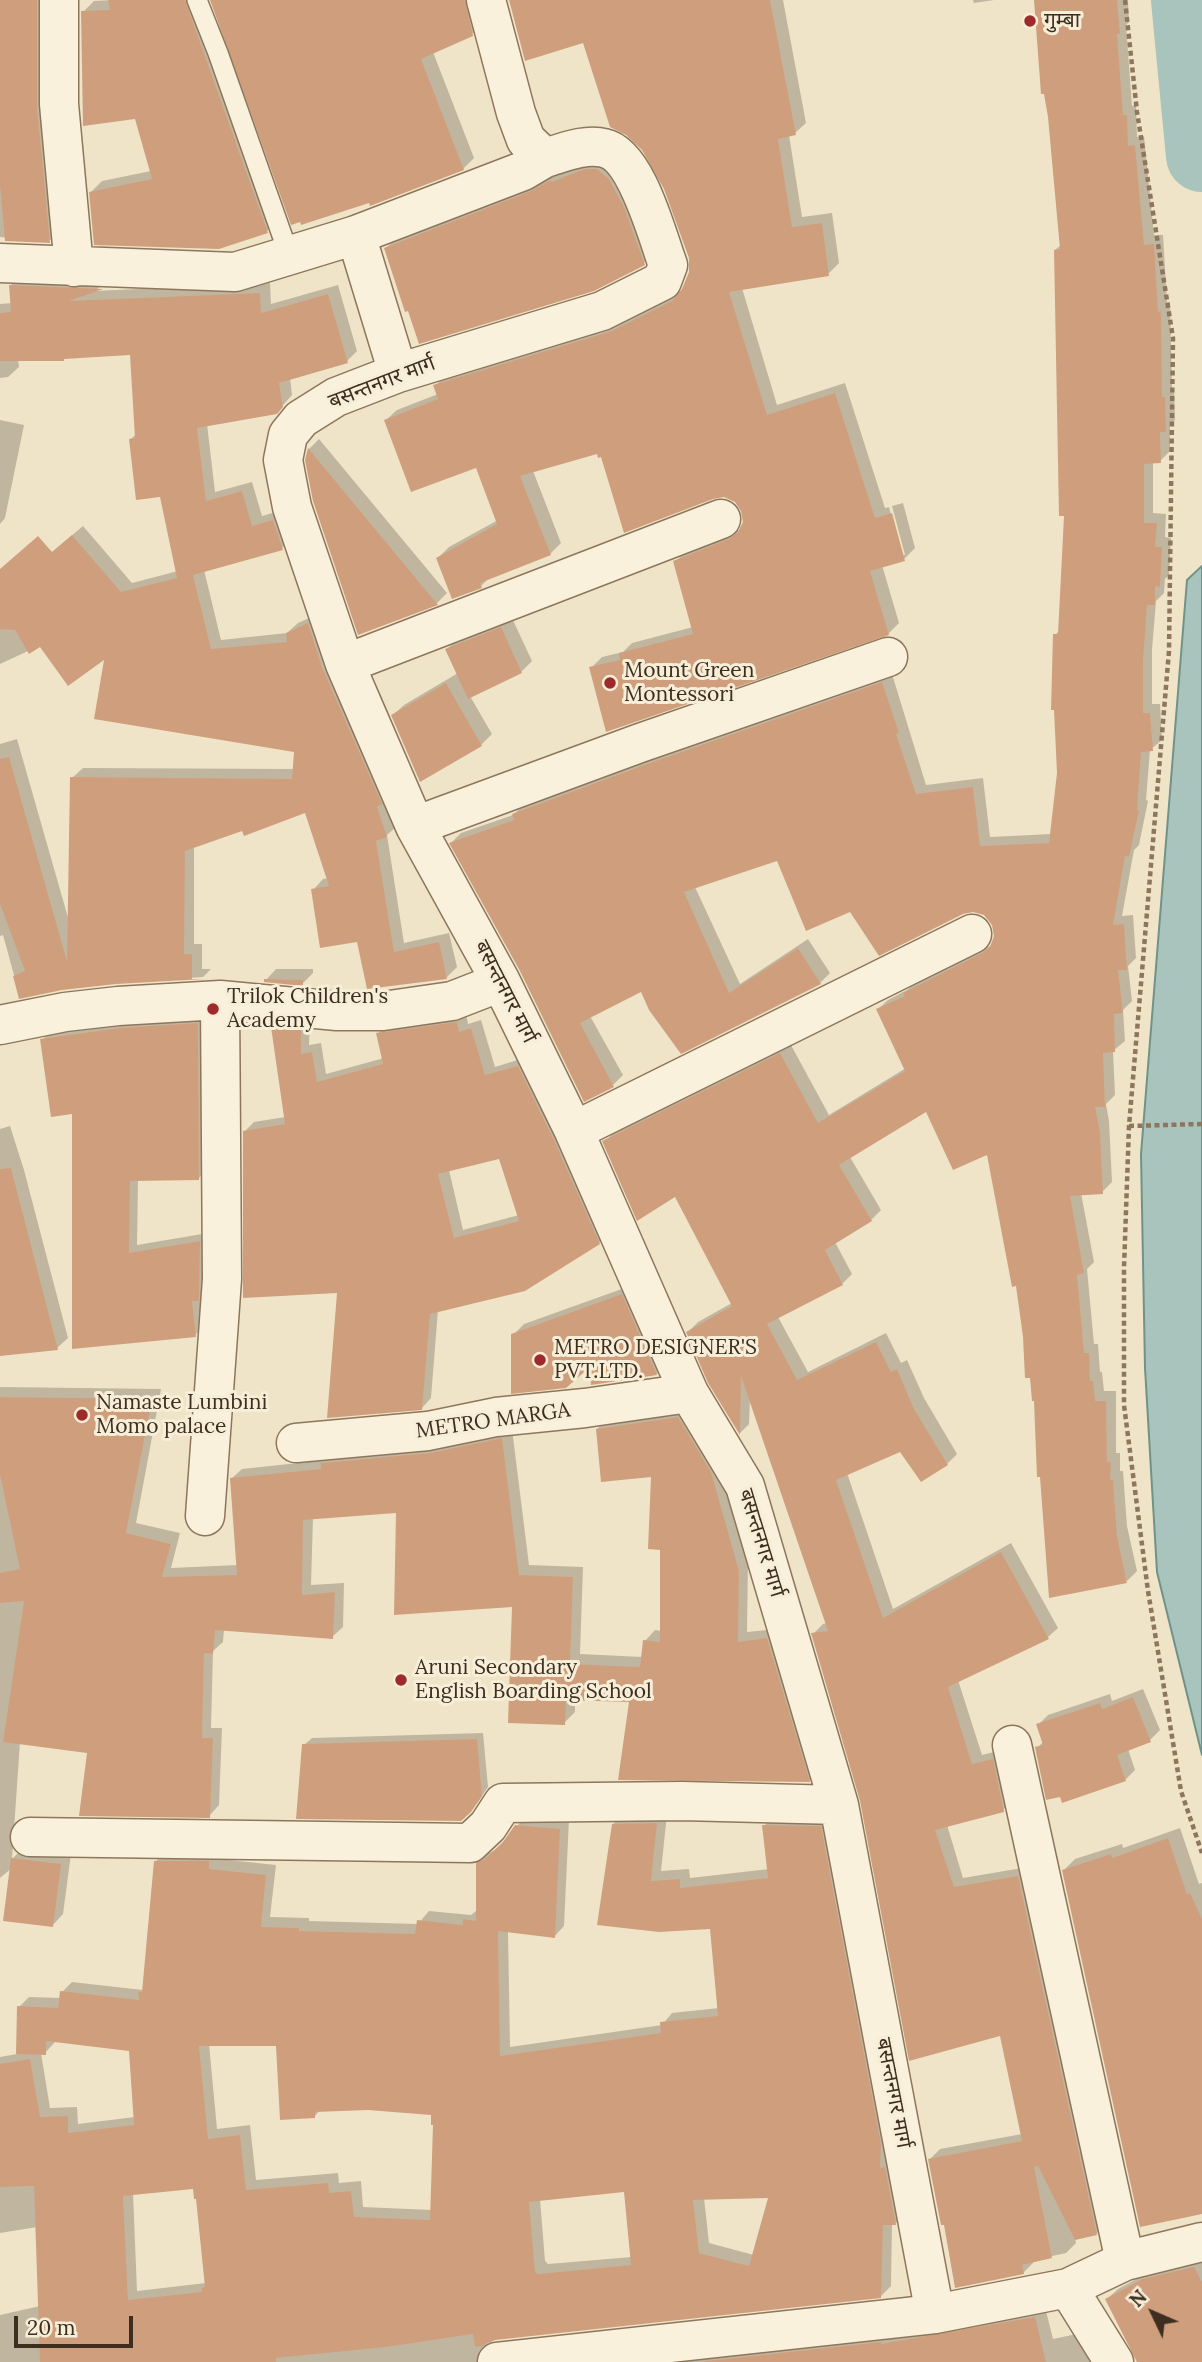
<!DOCTYPE html>
<html>
<head>
<meta charset="utf-8">
<style>
  body { margin:0 }
  #map { position:relative; width:1202px; height:2362px; overflow:hidden; background:#f0e4c8; font-family:Lora,serif }
  canvas { display:block }
  .north { position:absolute; left:1118px; top:2278px; width:70px; height:70px; -webkit-text-stroke:5px #f7eed8; paint-order:stroke; rotate:314deg; font-size:19px; font-weight:700; line-height:28px; text-align:center; color:#3d2e20 }
  .north::after { content:''; display:block; margin:auto; width:24px; height:32px; background:#3d2e20; clip-path:polygon(50% 0,100% 100%,50% 72%,0 100%) }
  .scale { position:absolute; left:14px; top:2316px; width:119px; height:32px; box-sizing:border-box; border:4px solid #3d2e20; border-top:0; padding-left:9px; font-size:21px; line-height:24px; white-space:nowrap; color:#3d2e20; -webkit-text-stroke:5px #f7eed8; paint-order:stroke }
</style>
</head>
<body>
<div id="map">
<canvas width="1202" height="2362"></canvas>
<div class="north">N</div>
<div class="scale">20 m</div>
</div>
<script>
const ctx = document.querySelector('canvas').getContext('2d');
ctx.lineJoin = 'round';
function paint(path, color) { ctx.fillStyle = color; ctx.fill(path, 'evenodd'); }
function stroke(path, color, width, dash) { ctx.strokeStyle = color; ctx.lineWidth = width; ctx.lineCap = dash ? 'butt' : 'round'; ctx.setLineDash(dash || []); ctx.stroke(path); }
function drawText(font, color, halo, rows, align = 'center') {
  ctx.font = font + ' Lora,"Noto Sans Devanagari",serif'; ctx.lineWidth = 6; ctx.setLineDash([]); ctx.textBaseline = 'middle'; ctx.strokeStyle = halo; ctx.fillStyle = color; for (const [text, x, y, turn = 0] of rows) {
    ctx.save(); ctx.translate(x, y); ctx.rotate((+turn || 0) * Math.PI / 180); ctx.textAlign = isNaN(turn) ? turn : align; if (halo) ctx.strokeText(text, 0, 0); ctx.fillText(text, 0, 0); ctx.restore();
  }
}
const water = new Path2D(`
  M1202,566V1755L1157,1572L1145,1368L1141,1154L1187,580Z`);
const shadow = new Path2D(`
  M0,0H48L60,230L49,241L0,237Z
  M114,0H198L278,220L267,231L91,192L102,181L151,171L136,117L83,12L94,1Z
  M212,0H477L483,23L472,34L433,52L474,158L463,169Z
  M510,0H783L806,123L795,133L789,135L802,217L832,213L839,263L828,274L742,288L777,405L845,383L885,508L889,507L902,555H905L892,506L903,503L915,548L904,559L882,565L899,623L888,634L591,668L602,657L623,652L632,643L693,627L675,562L686,551L742,529L744,522L743,510L736,501L598,452L533,471L561,543L550,554L491,576L481,586L438,558L449,547L498,520L477,465L386,420L397,410L438,394L435,386L446,375L624,320L683,291L690,272V257L666,188L584,41Z
  M973,0H994L974,3Z
  M1035,0H1128L1129,22L1126,25L1132,106L1136,105L1137,137L1144,136L1154,235H1163L1167,302H1170L1172,388H1174L1175,420L1170,426V451L1160,461L1153,462V513L1166,514L1165,537L1171,538L1169,575L1165,579L1164,593L1156,601L1152,650V704H1160L1162,740L1150,750L1146,800L1148,801L1139,845L1134,850L1122,916L1133,915L1136,958L1128,966L1132,1001L1123,1010L1125,1041L1113,1051L1115,1095L1106,1104L1109,1121L1112,1182L1102,1192L1081,1193L1094,1262L1087,1269L1094,1344H1098L1100,1372H1102L1104,1391H1116V1453H1120V1471H1123L1127,1526L1137,1571L1127,1581L1036,1399L1018,1284L989,1153L927,1109L850,1157L881,1210L871,1220L835,1242L852,1274L842,1284L778,1317L808,1372L886,1333L901,1363L907,1360L924,1398L957,1454L947,1464L901,1449L847,1473L893,1609L1011,1543L1058,1628L1048,1637L958,1680L982,1755L1002,1750L1013,1800L1003,1810L947,1825L963,1878L1028,1867L1106,2224L1096,2234L1075,2238L1076,2243L1066,2253L1033,2260V2263L1023,2273L945,2224L930,2159L940,2149L1022,2134L1001,2034L862,1800L813,1634L823,1624L827,1623L750,1398L749,1424L740,1433L710,1382L688,1332L698,1322L732,1303L676,1194L605,1142L614,1132L791,1045L829,1115L906,1068L878,1009L888,1000L907,990L915,983L992,945L996,936L993,924L984,914L973,910H851L778,858L695,887L740,984L808,939L830,973L820,983L681,1051L642,989L590,1016L623,1075L613,1085L522,971L451,843L461,833L513,815L524,804L892,674L926,785L983,778L990,837L1052,834L1059,773L1055,635L1060,630L1066,514L1055,250L1062,244L1049,116Z
  M596,161L633,197L653,254L644,263L386,248L395,239L542,183L560,172Z
  M21,276L111,279L94,291L270,283L271,304L338,285L357,351L347,361L290,378L292,395L276,413L207,424L215,492L252,482L262,516L283,510L293,538L282,548L204,570L221,640L287,633L298,623L318,614L397,826L387,835L404,943L449,933L457,967L446,978L358,940L313,890L323,879L329,878L306,810L194,846V944H202V969H211L203,977L115,983L62,989L20,997L3,935L0,936V744L17,739L69,921L72,778L83,768L295,769L296,751L107,656L41,645L0,664V618L44,559L83,526L132,583L178,571L161,495L131,439L136,434L131,354L18,359L19,367L8,377L0,378V304L12,303L10,286Z
  M0,420L24,425L5,518L0,524Z
  M319,439L447,593L437,603L359,633L307,460L309,449Z
  M512,618L532,661L521,672L470,696L492,734L481,745L393,715L404,705L458,673L447,649L457,639Z
  M276,969H313V973L302,984L266,980Z
  M466,1014L468,1024L481,1020L495,1067L527,1057L608,1233L599,1243L438,1310L431,1398L422,1408L339,1291L245,1131L254,1122L285,1117L273,1027L282,1018L310,1021L309,1045L321,1043L326,1074L384,1058L378,1033L388,1024ZM500,1157L519,1215L463,1230L449,1170Z
  M206,1015L207,1169L199,1178L138,1179L137,1245L208,1233L206,1290L201,1296L203,1327L195,1335L74,1347V1112L42,1040L51,1031Z
  M10,1126L24,1170L68,1338L57,1348L0,1354V1129Z
  M633,1285L667,1363L657,1374L593,1383L591,1364L513,1335L524,1324Z
  M0,1387L161,1389L136,1523L180,1533L171,1568L238,1565L231,1479L242,1469L326,1460L333,1453L512,1429L529,1565L583,1567L580,1654L643,1657L645,1641L655,1630L662,1631V1548L653,1475L597,1429L608,1419L688,1407L721,1462L748,1560L747,1632L777,1629L819,1770L809,1781L631,1700L575,1698V1712L564,1723L514,1606L398,1511L313,1518L311,1585L344,1583L343,1627L332,1637L224,1629L223,1642L213,1651L211,1728H222L219,1805L209,1816L89,1752L20,1742L12,1859L23,1848L71,1854L63,1914L53,1925L12,1868L0,1878Z
  M1143,1689L1160,1730L1150,1740L1128,1749L1135,1770L1125,1780L1037,1748L1044,1741L1038,1725L1048,1715L1110,1694L1112,1701Z
  M483,1733L488,1787L478,1802L461,1819L304,1745L312,1738Z
  M624,1814H667L661,1871L689,1869L690,1878L769,1869L764,1826L774,1815L831,1817L906,2213L895,2224H892L891,2286L881,2296L494,2339L487,2342L485,2354L488,2362H0V2315L40,2306L37,2227L0,2233V2057L17,2054L19,2007L29,1997L61,1998L62,1992L72,1982L143,1990L156,1861L166,1851L219,1852V1859L276,1865L270,1917L309,1918V1921L418,1924L429,1911L471,1915L477,1910L478,1863L489,1853L497,1849L527,1815L569,1819L564,1926L554,1937L508,1931L510,2047L662,2025L672,2013L719,2008L712,1928L659,1930L613,1824ZM56,2041L130,2049L135,2117L78,2124L77,2107L50,2108L41,2053H45ZM209,2044H277L315,2116L320,2110L368,2108L433,2113L435,2124L432,2210L363,2207L361,2181L339,2183L338,2173L256,2180L250,2125L217,2129ZM195,2188L198,2197L206,2283L137,2291L133,2193ZM625,2190L632,2257L548,2264L545,2261L540,2199ZM770,2196L754,2255L709,2243L704,2198Z
  M1180,1828L1199,1884L1202,1883V2209L1064,1870L1075,1859L1122,1844L1123,1848Z
  M1202,2258V2362H1137L1107,2299L1118,2289L1155,2269Z
  M1045,2307L1053,2339L1086,2332L1105,2362H621Z`);
const river = new Path2D(`
  M1187,0L1202,156`);
const building = new Path2D(`
  M0,0H37V106L50,243L5,241L0,185Z
  M108,0H185L268,233L219,249L94,245L89,192L152,179L135,119L83,126L81,11L110,10Z
  M210,0H465L473,36L421,59L464,170L370,206L369,203L301,225L300,222L291,225Z
  M509,0H770L796,135L778,139L792,227L822,223L829,276L729,292L767,415L835,393L875,518L892,513L905,561L870,571L889,635L606,732L589,667L620,660L619,653L693,634L673,561L729,539L738,532L743,522L741,511L735,502L724,497L713,499L624,533L601,457L598,458L597,454L520,476L551,555L480,583L482,588L452,599L436,558L497,524L476,468L411,492L384,420L438,399L433,385L612,331L672,301L682,289L689,272V258L664,189L642,150L626,135L610,127L583,43L525,61Z
  M1034,0H1117L1120,34H1117L1123,115H1127L1128,146L1135,145L1144,245L1154,244L1158,312L1161,311L1162,397H1165L1166,432H1160L1161,463L1144,464V523H1157L1155,547H1162L1160,587L1155,586V605H1147L1143,661V713H1150L1153,751L1141,752L1137,810H1139L1129,857L1125,856L1113,925L1124,924L1127,970H1118L1123,1013L1114,1014L1115,1052L1103,1053L1105,1107H1095L1100,1132L1103,1194L1070,1196L1084,1273L1077,1275L1084,1353H1089L1090,1381H1093L1095,1401H1106L1107,1462H1111L1110,1480H1113L1117,1537L1127,1583L1049,1598L1040,1477H1037L1034,1401H1032L1030,1378H1025L1023,1337L1016,1286L1012,1287L987,1155L953,1170L926,1112L839,1165L872,1221L825,1250L843,1285L767,1324L797,1380L876,1342L891,1372L897,1369L914,1409L948,1465L921,1482L900,1452L836,1480L883,1618L1001,1552L1049,1639L948,1687L972,1764L993,1759L1004,1812L935,1830L954,1887L1018,1876L1097,2235L1075,2240L1038,2166L1034,2167L1052,2258L1022,2265L1024,2274L955,2288L944,2225H941L928,2159L1022,2141L1000,2036L909,2061L860,1801L811,1633L828,1631L741,1376L740,1435L708,1383L686,1332L732,1306L675,1197L637,1221L602,1141L780,1053L818,1123L905,1071L876,1009L905,996L903,993L982,953L990,947L994,936L992,925L984,915L973,912L963,914L879,956L850,912L806,931L777,861L684,892L729,993L798,948L821,984L681,1054L649,1010L641,992L580,1023L614,1087L584,1102L520,971L449,843L514,820L512,814L647,764L882,682L899,733L896,734L916,794L973,787L980,846L1049,843L1057,773L1054,710H1051L1053,634H1058L1064,516H1059L1054,250L1060,249L1048,117L1044,94H1041Z
  M585,169H597L609,179L624,207L645,265L594,291L419,344L408,311L405,312L384,248L531,191L551,180V182Z
  M9,285L103,289L69,301L260,293L261,313L328,294L348,363L279,383L283,407L277,414L197,428L206,501L242,491L252,526L273,520L283,550L193,575L211,649L287,642L286,633L308,623L322,667L382,804L377,807L387,837L376,841L394,952L439,942L447,979L367,989L357,942L320,948L311,889L329,886L305,813L244,836L242,831L185,851L184,954H192V979H204L116,984L62,990L19,999L13,976L25,971L0,904V759L9,757L67,961L70,777L292,779L294,752L94,719L104,660L68,686L40,647L29,654L15,630L0,629V569L38,536L52,552L72,535L121,592L177,578L160,497L136,500L129,439L135,438L130,355L64,359V361H0V313L11,312Z
  M308,448L404,564L438,605L358,635L313,501L305,460Z
  M501,627L522,673L468,699L445,649Z
  M446,683L482,746L420,782L391,715Z
  M264,979L303,980V986L264,982Z
  M457,1022L459,1032L471,1028L485,1075L518,1066L554,1140L600,1244L525,1291L430,1314L422,1410L327,1418L337,1293L243,1298V1131L285,1124L271,1027L301,1030V1054L312,1052L317,1082L383,1064L376,1033ZM499,1159L519,1221L454,1238L438,1174Z
  M198,1023L199,1180L130,1181L129,1253L200,1241L199,1301H192L196,1337L72,1349V1114L51,1117L40,1039L120,1028Z
  M11,1168L58,1350L0,1356V1169Z
  M622,1294L657,1375L591,1385L590,1367L566,1388L511,1394V1334Z
  M0,1397L152,1399L126,1533L171,1544L162,1577L237,1575L230,1478L321,1469V1463L430,1453L502,1438L519,1575L573,1577L570,1664L640,1667L643,1640L660,1642V1550L648,1549L651,1477L601,1482L596,1429L678,1417L711,1472L739,1571L738,1642L767,1638L810,1782L618,1780L629,1702L566,1700L565,1725L508,1723L512,1607L394,1615L396,1513L303,1520L302,1595L335,1592L333,1639L215,1630L213,1654L204,1653L202,1738H213L210,1818L79,1816L87,1753L3,1742L24,1601L0,1603V1573L20,1569L0,1475Z
  M1133,1697L1151,1742L1117,1755L1126,1781L1062,1803L1060,1797L1046,1800L1035,1747L1043,1745L1036,1724L1100,1703L1102,1709Z
  M477,1739L482,1796L471,1812L461,1821L296,1819L302,1744Z
  M657,1823L651,1881L680,1879V1888L768,1878L762,1825L821,1826L881,2144L880,2168L885,2167L896,2225H883L881,2298L495,2340L482,2346L475,2347L473,2334L386,2347L276,2358V2362H40L34,2186L0,2187V2064L30,2059L40,2117L68,2116V2133L134,2125L129,2051L46,2041V2055L16,2054L17,2006L58,2008L60,1991L139,2000L138,1992H142L154,1861H209V1869L266,1875L261,1927L299,1928V1931L415,1934L417,1920L463,1925V1919L476,1921V1862L485,1859L503,1842L515,1825L560,1829L555,1938L498,1931L500,2056L661,2033L660,2022L718,2016L710,1929L659,1932L597,1925L612,1824ZM199,2046H276L280,2120L315,2118V2112L368,2110L431,2115V2125H433L430,2220L354,2217L351,2191L329,2193L328,2183L246,2190L240,2135L208,2139ZM193,2189L194,2199H196L205,2287L202,2288V2292L128,2300L123,2196ZM624,2192L631,2265L538,2274L535,2272L529,2202ZM768,2198L749,2266L699,2253L693,2200Z
  M1168,1838L1187,1894L1190,1893L1202,1919V2214L1140,2227L1062,1870L1111,1854L1112,1858Z
  M11,1858L61,1864L53,1927L3,1921Z
  M1194,2267L1202,2282V2362H1137L1105,2299L1143,2279Z
  M1035,2317L1046,2362H698L881,2342V2344Z`);
const path = new Path2D(`
  M1125,0L1137,112L1173,338L1169,651L1129,1126L1124,1268V1405L1148,1591L1181,1791L1202,1853
  M1129,1126L1202,1124`);
const service = new Path2D(`
  M197,0L218,53L289,255`);
const minor = new Path2D(`
  M59,0V104L74,267
  M486,0L516,113L526,140L545,158C562,153 585,143 604,148C637,155 657,236 668,265L662,281L602,311L398,373L336,397L301,419L288,435L283,460L292,507L345,664L415,826L501,982L574,1131L689,1393L745,1486L839,1805L935,2314
  M356,235L398,373
  M0,263L235,272L356,235L523,171L545,158
  M345,664L721,519
  M415,826L640,743L888,657
  M0,1025L65,1012L118,1006L220,1000L337,1011H383L452,1001L501,982
  M574,1131L972,934
  M296,1443L428,1431L496,1417L585,1408L689,1393
  M205,1516L222,1279L220,1000
  M1012,1745L1125,2261
  M30,1837L470,1843L488,1826L503,1803L682,1801L839,1805
  M1068,2288L1114,2362
  M497,2362L935,2314L1068,2288L1125,2261L1202,2242`);
const markers = [
  [1030,21,7,"#9e2a2b"],
  [610,683,7,"#9e2a2b"],
  [213,1009,7,"#9e2a2b"],
  [540,1360,7,"#9e2a2b"],
  [82,1415,7,"#9e2a2b"],
  [401,1680,7,"#9e2a2b"]
];
const poiNames = [
  ["गुम्बा",1044,21],
  ["Mount Green",624,671],
  ["Montessori",624,695],
  ["Trilok Children's",227,997],
  ["Academy",227,1021],
  ["METRO DESIGNER'S",554,1348],
  ["PVT.LTD.",554,1372],
  ["Namaste Lumbini",96,1403],
  ["Momo palace",96,1427],
  ["Aruni Secondary",415,1668],
  ["English Boarding School",415,1692]
];
const streetNames = [
  ["बसन्तनगर मार्ग",382,383,-21],
  ["बसन्तनगर मार्ग",505,992,63],
  ["METRO MARGA",493,1421,-8],
  ["बसन्तनगर मार्ग",761,1543,73],
  ["बसन्तनगर मार्ग",893,2093,79]
];
paint(water, '#a9c4bc');
stroke(water, '#6f938a', 2);
paint(shadow, '#0003');
stroke(river, '#a9c4bc', 72);
paint(building, '#cf9f7d');
stroke(service, '#8d765c', 22);
stroke(minor, '#8d765c', 41);
stroke(path, '#8d765c', 4.5, [5, 3.5]);
stroke(service, '#faf1dc', 19);
stroke(minor, '#faf1dc', 38);
for (const [x, y, r, color] of markers) { const dot = new Path2D(); dot.arc(x, y, r, 0, 2 * Math.PI); ctx.fillStyle = color; ctx.fill(dot); stroke(dot, '#f7eed8', 2.5); }
drawText('21px', '#3d2e20', '#f7eed8', poiNames, 'left');
drawText('21px', '#3d2e20', '#f7eed8', streetNames);
</script>
</body>
</html>
